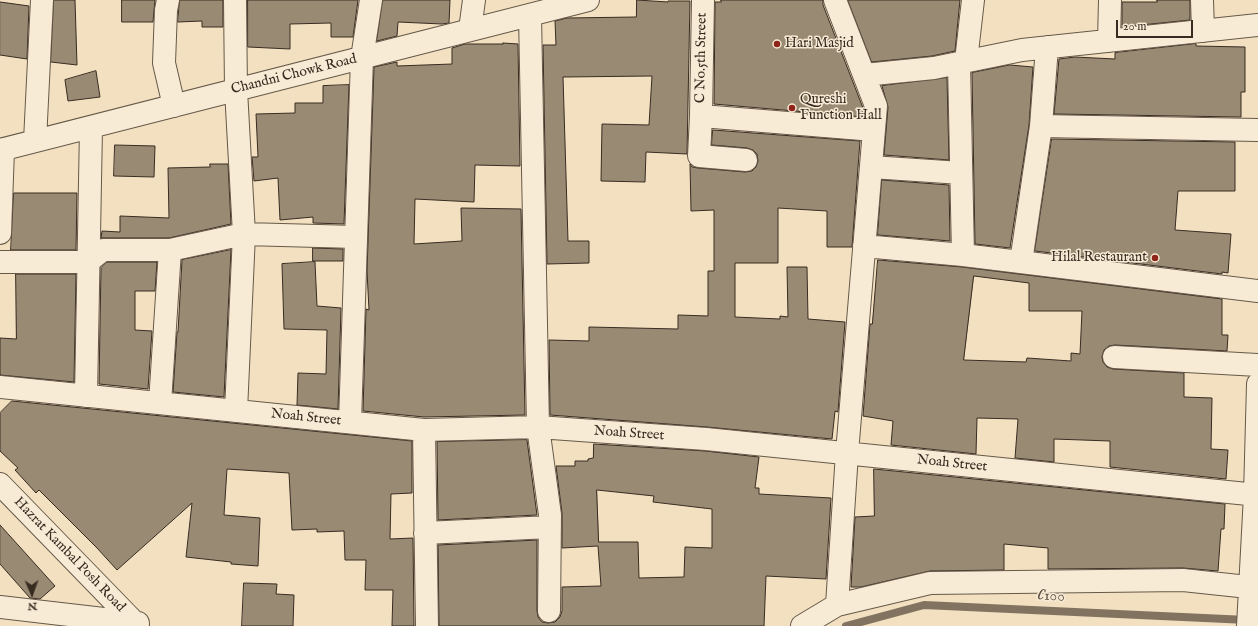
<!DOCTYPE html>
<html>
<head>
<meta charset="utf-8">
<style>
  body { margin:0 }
  #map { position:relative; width:1258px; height:626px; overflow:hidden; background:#f2e0c0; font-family:"IM FELL English",serif }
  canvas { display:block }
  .north { position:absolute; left:12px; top:574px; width:40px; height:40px; -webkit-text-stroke:3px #f7ebd6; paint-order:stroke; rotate:178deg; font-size:11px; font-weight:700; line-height:16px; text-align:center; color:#382c21 }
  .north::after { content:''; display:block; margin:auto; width:14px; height:18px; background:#382c21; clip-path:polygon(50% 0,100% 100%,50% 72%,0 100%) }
  .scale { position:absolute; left:1116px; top:20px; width:77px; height:18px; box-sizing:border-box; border:2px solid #382c21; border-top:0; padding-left:5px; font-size:12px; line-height:14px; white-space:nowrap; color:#382c21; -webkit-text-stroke:3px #f7ebd6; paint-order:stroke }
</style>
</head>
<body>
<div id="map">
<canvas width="1258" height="626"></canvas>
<div class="north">N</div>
<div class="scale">20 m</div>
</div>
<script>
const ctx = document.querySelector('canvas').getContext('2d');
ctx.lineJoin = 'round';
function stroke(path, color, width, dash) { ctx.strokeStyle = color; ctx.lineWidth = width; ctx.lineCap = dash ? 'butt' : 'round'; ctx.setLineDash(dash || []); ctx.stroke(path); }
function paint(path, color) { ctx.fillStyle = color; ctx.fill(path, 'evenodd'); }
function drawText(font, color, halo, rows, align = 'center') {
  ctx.font = font + ' "IM FELL English",serif'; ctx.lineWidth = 3; ctx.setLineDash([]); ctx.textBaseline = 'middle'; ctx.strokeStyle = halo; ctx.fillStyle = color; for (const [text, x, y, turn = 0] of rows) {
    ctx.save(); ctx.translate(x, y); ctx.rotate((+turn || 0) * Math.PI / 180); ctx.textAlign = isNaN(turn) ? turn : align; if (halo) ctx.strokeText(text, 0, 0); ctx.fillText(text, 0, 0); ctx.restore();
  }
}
const stream = new Path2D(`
  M846,626L924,605L1247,620`);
const building = new Path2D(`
  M54,0H75L77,65L51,62Z
  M122,0H155L153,22H122Z
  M180,0H223V27H202V21L178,22Z
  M248,0H358L353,37H331V23L290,24V49L248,47Z
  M383,0H450L449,23L442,24L398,22L397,36L377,41Z
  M637,0L668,2V1H690L687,154L646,152L645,182L601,181L602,124L649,125L652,76L563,77L568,241H589V263L547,264L543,45H556L555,21L567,18L636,17Z
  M721,0H823V5L863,108V117L714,104L715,2H721Z
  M848,0H960L955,51L932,56L872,62Z
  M1157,0H1190V20L1122,27V2H1157Z
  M0,2L29,6L27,59L0,55Z
  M503,43L518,44L520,166L475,165L474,202L415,199L414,244L462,241L461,208L521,209L525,415L424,417L363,411L366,309L369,310L367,271L374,67L397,62V66L452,64V48L465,44H503Z
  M1196,44V46L1245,47V92H1241V117L1054,114L1059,59L1075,57L1115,59V53Z
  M1010,65L1033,67L1029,125L1010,248L975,244L972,73Z
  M96,71L100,97L68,101L65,80Z
  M947,78L949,160L884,155L888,107L882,86Z
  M349,85L344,224L313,223V217L280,220L278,178L254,181L252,157H258L256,114L295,113V103H323V86Z
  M713,130L860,141L852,247H827V211L778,208V263H735V317L780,319V316L788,317L787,267H807L808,319L845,322L838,412L835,411L832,439L707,427L550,415L549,340L589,341V327L678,329V315L708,316V271H714V210L691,211L690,164L692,167L698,168L745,172L752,171L756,167L758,161L757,154L753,150L747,148L712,145Z
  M1052,139L1235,142V191H1178L1175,230L1231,234L1228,273L1222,272V274L1035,251Z
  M115,145L155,146L154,177L114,176Z
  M210,164H228L231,224L169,238H101L102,231L120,232V216L169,218L168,168L210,167Z
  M882,180L949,185L950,241L878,235Z
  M14,193H77L76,250H11Z
  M313,248L343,249V261H313Z
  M231,250L224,397L173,392L177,332H178L182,260Z
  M878,260L962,267L1222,299V335H1228L1227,351L1115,345L1109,346L1104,350L1102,357L1103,362L1107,367L1113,369L1184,373V397L1212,398L1211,449L1228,450L1226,479L1110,467V441L1054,439V462L1015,458L1018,419L977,418L976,454L891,445L893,421L863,416L870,324H872ZM974,276L1029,283V311H1082L1080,354L1071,353V361L1027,358L1026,362L964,360Z
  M107,262H157L155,291H135V330L152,331L148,389L99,384L101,268Z
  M315,262L317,306L341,308L338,409L297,405L298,373L326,374L327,330L284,329L282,264Z
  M16,274H76L74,382L0,375V338L16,339Z
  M12,401L412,441V493L391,494L390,539L413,538L414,626H392L393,590H365L366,560H345L344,531L317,532V529L292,530L289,473L227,469L224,515L260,518L258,566L231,564V562L186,557L192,503L117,570L97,548L39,490L36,493L15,470L18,468L0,451V413Z
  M527,440L537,515L438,520L437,442Z
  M594,444L705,451L759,457L755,488H759V494L831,498L826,579L766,576L764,626H439L438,545L537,540V611L538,617L542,622L548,623L555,622L560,617L562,611V587L601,586L598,546L562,548V513L556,466H575V461H588V459L593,458ZM597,490L654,496L653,502L712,509V548L685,547L684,577L639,578L638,542H599Z
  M874,469L1225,504L1224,529H1221L1218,571L1183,568L1048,569V548L1004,544V570L930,571L861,587H851L855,517L874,516Z
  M0,525L55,586L40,599L30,598L0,564Z
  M244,583L277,584L276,594L294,595L293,626H242Z`);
const minor = new Path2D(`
  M168,0L166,10L164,63L174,106
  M235,0L236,90L244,234L236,411
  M703,0L701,116L874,130
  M1202,0L1203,31
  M530,15L538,427L550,515L549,611
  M470,30L474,0
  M1109,41L1110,0
  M966,61L973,0
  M959,63L963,255
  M864,75L934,68L1022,50L1258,25
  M701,116L699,156L746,160
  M1041,126L1047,47
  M35,141L42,0
  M0,150L588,0
  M871,167L961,173
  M0,233L3,149
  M864,246L963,255L1258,291
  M0,262H88L103,250H170
  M1021,262L1041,126L1258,130
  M1114,357L1258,365
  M0,387L424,430L538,427L706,439L1258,495
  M86,396L91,128
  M160,403L170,250L244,234L356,237
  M350,422L362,58L371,0
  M424,430L427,626
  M0,484L138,626
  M425,533L550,527
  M837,605L930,583L1183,580L1258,588
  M0,607L138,623
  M802,626L837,605L847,453L876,106L835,0
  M1248,626L1255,495L1258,384`);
const markers = [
  [777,44,4,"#8f2418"],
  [792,108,4,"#8f2418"],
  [1155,258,4,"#8f2418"]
];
const poiNames = [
  ["Hari Masjid",785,44],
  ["Qureshi",800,100],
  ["Function Hall",800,116],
  ["Hilal Restaurant",1147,258,"right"]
];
const streetNames = [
  ["C No.5th Street",702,58,-89],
  ["Chandni Chowk Road",294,75,-14],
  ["Noah Street",306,418,6],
  ["Noah Street",629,434,4],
  ["Noah Street",952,464,6],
  ["Hazrat Kambal Posh Road",69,555,46]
];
const waterNames = [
  ["C100",1051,597,3]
];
stroke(stream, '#827360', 8);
paint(building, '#998a74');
stroke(building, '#382c21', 1);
stroke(minor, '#665949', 24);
stroke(minor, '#f7ebd6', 22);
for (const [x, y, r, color] of markers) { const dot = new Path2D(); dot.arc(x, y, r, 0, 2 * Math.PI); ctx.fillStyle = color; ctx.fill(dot); stroke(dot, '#f7ebd6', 1.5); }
drawText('14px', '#382c21', '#f7ebd6', poiNames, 'left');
drawText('14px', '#382c21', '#f7ebd6', streetNames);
drawText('italic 15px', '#5d5040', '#f7ebd6', waterNames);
</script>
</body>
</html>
